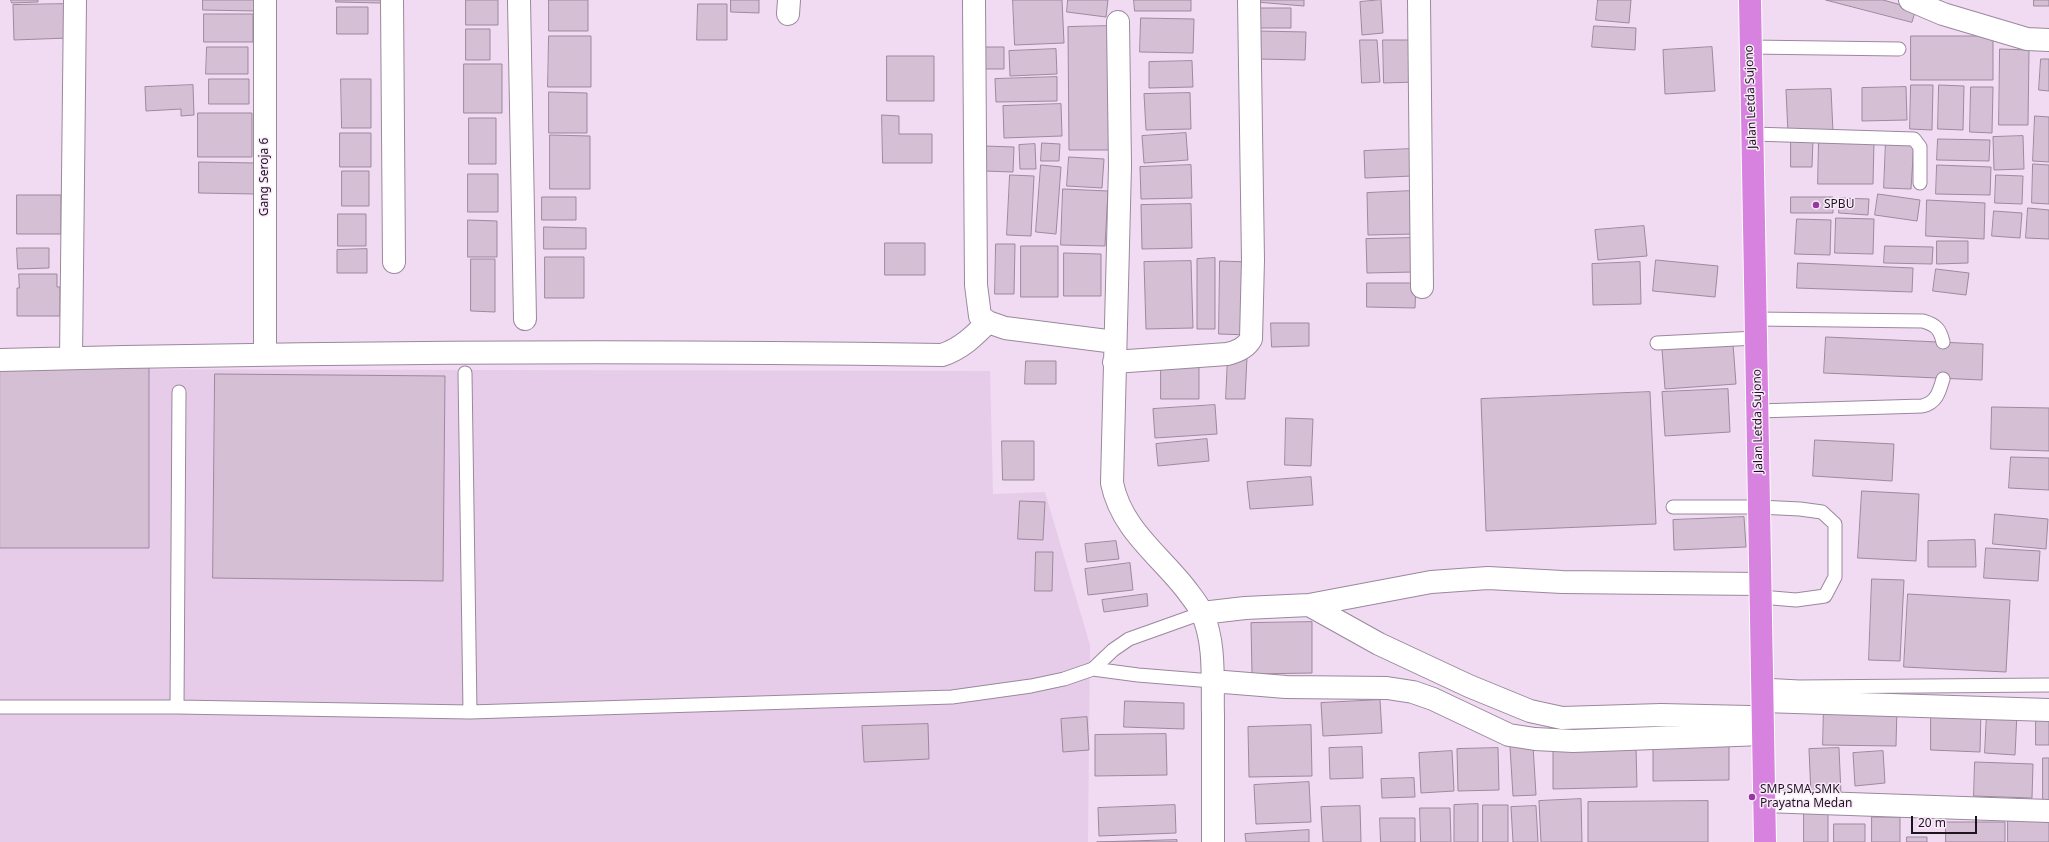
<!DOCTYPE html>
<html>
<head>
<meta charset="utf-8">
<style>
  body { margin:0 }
  #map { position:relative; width:2049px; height:842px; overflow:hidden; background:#f0dbf2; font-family:"Noto Sans",sans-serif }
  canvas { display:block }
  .scale { position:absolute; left:1911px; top:816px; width:66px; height:18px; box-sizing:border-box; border:2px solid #1d151d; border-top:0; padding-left:5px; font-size:12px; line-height:14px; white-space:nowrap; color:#1d151d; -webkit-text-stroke:3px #fbeafc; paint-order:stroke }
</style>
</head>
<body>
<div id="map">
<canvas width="2049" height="842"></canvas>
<div class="scale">20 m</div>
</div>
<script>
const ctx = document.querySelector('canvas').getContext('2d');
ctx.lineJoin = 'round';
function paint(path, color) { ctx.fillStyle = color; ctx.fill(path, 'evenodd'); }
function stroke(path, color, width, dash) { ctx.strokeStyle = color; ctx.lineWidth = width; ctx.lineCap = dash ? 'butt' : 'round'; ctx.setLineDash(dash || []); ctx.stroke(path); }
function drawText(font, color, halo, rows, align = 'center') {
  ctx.font = font + ' "Noto Sans",sans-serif'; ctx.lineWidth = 3; ctx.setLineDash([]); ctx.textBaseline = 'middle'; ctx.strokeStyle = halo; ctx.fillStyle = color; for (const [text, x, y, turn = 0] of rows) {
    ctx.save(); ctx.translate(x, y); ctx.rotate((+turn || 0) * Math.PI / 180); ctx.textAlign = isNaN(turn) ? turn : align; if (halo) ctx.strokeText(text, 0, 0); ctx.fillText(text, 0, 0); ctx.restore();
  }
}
const built = new Path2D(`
  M0,369L990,371L993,494L1045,492L1090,645L1088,842H0Z`);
const building = new Path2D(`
  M11,0H38V2L12,3Z
  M203,0H256V11L203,10Z
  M336,0H381V3L336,2Z
  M466,0H498V25H466Z
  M549,0H588V31H549Z
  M731,0H759V13L731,12Z
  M1013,0H1062L1064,43L1015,45Z
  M1068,0H1108L1106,17L1067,12Z
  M1134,0H1191V11H1135Z
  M1256,0H1304V6L1256,2Z
  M1381,0L1383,33L1362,35L1360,2Z
  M1598,0H1631L1629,23L1596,20Z
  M1826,0H1883L1916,9L1912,22Z
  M2034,0H2049V6H2034Z
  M67,4L68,38L14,40L13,5Z
  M698,4H727V40H697Z
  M337,7H368V34H337Z
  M1256,8H1291V28H1256Z
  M204,14H253V42H204Z
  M1141,18L1194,19L1193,53L1140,52Z
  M1110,26L1111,150H1069L1068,27Z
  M1594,26L1636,28L1635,50L1592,47Z
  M466,29H490V60H466Z
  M1259,31L1306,32L1305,60L1258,59Z
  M549,36H591V87H548Z
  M1911,36H1993V80H1911Z
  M1360,40H1377L1380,82L1362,83Z
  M1383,40H1415L1416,82L1384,83Z
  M207,47H248V74H206Z
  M985,47H1004V69H985Z
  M1712,47L1715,91L1665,94L1663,50Z
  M1056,49L1057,74L1010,76L1009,51Z
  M2000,49L2029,50L2028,125H1999Z
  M887,56H934V101H887Z
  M2041,59H2049V91L2039,90Z
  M1192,61L1193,87L1149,88V62Z
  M464,64H502V113H464Z
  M1057,77V101L996,102L995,79Z
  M209,79H249V104H209Z
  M341,79H371V128H342Z
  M193,85L194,115L181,116V109L146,111L145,87Z
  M1911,85H1933L1932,130L1910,129Z
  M1939,85L1964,86L1963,130L1938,129Z
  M1906,87L1907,120L1862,121V88Z
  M1971,87H1993L1992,133L1970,132Z
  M1831,89L1833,132L1788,133L1786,90Z
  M549,92L587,93V133H549Z
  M1190,93L1191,129L1146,130L1144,94Z
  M1061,104L1062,136L1004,138L1003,106Z
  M198,113H252V157H198Z
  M882,115L899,116V134H932V163H883Z
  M2035,116L2049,117V162L2033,161Z
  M469,118H496V164H469Z
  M340,133H371V167H340Z
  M1186,133L1188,160L1144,163L1142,136Z
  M550,135L590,136V189H550Z
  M2023,136L2024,169L1994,170L1993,137Z
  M1791,139H1813L1812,167H1791Z
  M1938,139L1990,140L1989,161L1937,160Z
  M1819,140L1874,141L1873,184H1818Z
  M1886,140L1914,142L1911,189L1884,188Z
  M1042,143L1060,144L1059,161H1041Z
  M1035,144L1036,169H1020L1019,145Z
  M985,146L1014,147L1013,172L984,171Z
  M1411,149L1412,176L1365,178L1364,151Z
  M1069,157L1104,159L1102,188L1067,186Z
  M199,162L257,163L256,194L199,193Z
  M2033,164L2049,165V204L2032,203Z
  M1041,165L1061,167L1056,234L1036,232Z
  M1191,165L1192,198L1141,199L1140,167Z
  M1937,165L1991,167L1990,195L1936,194Z
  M342,171H369V206H342Z
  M468,174H498V212H468Z
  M1010,175L1034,176L1031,236L1007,235Z
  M1996,175L2023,176L2022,204L1995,203Z
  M1063,189L1108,191L1105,246L1061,245Z
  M1412,191L1414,234L1368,235L1367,193Z
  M1878,194L1920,200L1917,221L1875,215Z
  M17,195H61V234H17Z
  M542,197H576V220H542Z
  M1791,197H1833V213H1791Z
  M1840,198L1869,199L1868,215L1839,213Z
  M1927,200L1985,203L1984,239L1926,236Z
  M1191,204L1192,248L1142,249L1141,205Z
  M2028,208L2049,210V239L2026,238Z
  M1994,211L2022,213L2020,238L1992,236Z
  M338,214H366V246H338Z
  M1836,218L1874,219L1873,254L1835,253Z
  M1797,219L1831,220L1830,255L1795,254Z
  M468,220L497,221V257H468Z
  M1644,226L1647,256L1598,260L1595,230Z
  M544,227L586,228V249H544Z
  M1413,238L1414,272L1367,273L1366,239Z
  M1937,241H1968V263L1937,264Z
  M885,243H925V275H885Z
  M996,244H1015L1014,294H995Z
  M1021,246H1058V297H1021Z
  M1885,246L1933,247L1932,264L1884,263Z
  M17,248H49V268L18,269Z
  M367,249V273H337V250Z
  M1064,253L1101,254V296H1064Z
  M545,257H584V298H545Z
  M1215,258V329H1197V259Z
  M471,259H495V312L471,311Z
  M1656,260L1718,266L1715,297L1653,291Z
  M1191,261L1193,328L1146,329L1144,262Z
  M1220,261L1250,262V335L1219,334Z
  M1640,262L1641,304L1593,305L1592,264Z
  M1798,263L1913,268L1912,292L1797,288Z
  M1936,269L1969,273L1966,295L1933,291Z
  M19,274H57V287H60V316H17V288H19Z
  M1367,283H1416L1415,308L1367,307Z
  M1271,323H1309V346L1272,347Z
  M1826,337L1983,344L1982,380L1824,373Z
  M1733,344L1736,384L1665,389L1662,349Z
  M1228,356L1247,357L1245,399H1226Z
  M1026,361H1056V384H1025Z
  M1161,362H1199V399H1161Z
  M0,366H149V548H0Z
  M215,374L445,376L443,581L213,578Z
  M1728,389L1730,432L1665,436L1662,392Z
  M1650,392L1656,524L1486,531L1481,399Z
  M1215,405L1217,434L1155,438L1153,409Z
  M1992,407L2049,408V451L1991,449Z
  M1286,418L1313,419L1311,466L1285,465Z
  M1207,439L1209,461L1158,466L1156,444Z
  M1815,440L1894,444L1892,481L1813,476Z
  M1002,441H1034V480H1003Z
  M2011,457L2049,458V490L2009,488Z
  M1311,477L1313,505L1250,509L1247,482Z
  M1862,491L1919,494L1916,561L1858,558Z
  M1020,501L1045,502L1043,540L1018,539Z
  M1995,514L2048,519L2046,549L1993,544Z
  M1744,517L1746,547L1674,550L1673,520Z
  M1975,540L1976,567H1928V541Z
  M1116,541L1119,559L1087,562L1085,544Z
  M1986,548L2040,551L2038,581L1984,578Z
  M1036,552H1053L1052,591H1035Z
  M1130,563L1133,590L1088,595L1085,569Z
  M1872,579L1904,580L1900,661L1869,660Z
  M1147,594L1148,606L1104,612L1102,600Z
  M1908,594L2010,600L2006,672L1904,667Z
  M1312,622V673L1252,674L1251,623Z
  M1380,700L1382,733L1323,736L1321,703Z
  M1125,701L1184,703V729L1124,727Z
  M1824,705L1897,707L1896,746L1823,745Z
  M1931,708H1981L1980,752L1931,750Z
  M2036,710H2049V745H2036Z
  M1987,712L2017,713L2015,755L1985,753Z
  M1087,717L1089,750L1063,752L1061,719Z
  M928,724L929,759L864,762L862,726Z
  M1311,725L1312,776L1249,777L1248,727Z
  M1166,734L1167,775L1095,776V735Z
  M1729,744V780L1653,781V745Z
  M1533,746L1536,795L1513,796L1510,747Z
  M1362,747L1363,778L1330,779L1329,748Z
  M1498,748L1499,790L1458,791L1457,749Z
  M1636,748L1637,787L1553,789V749Z
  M1839,748L1841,794L1811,795L1809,749Z
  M1452,751L1454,791L1421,793L1419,753Z
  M1883,751L1885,783L1855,786L1853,753Z
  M2043,758H2049V804L2043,803Z
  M1975,762L2033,764L2032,798L1974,796Z
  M1414,778L1415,797L1382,798L1381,779Z
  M1309,782L1311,822L1256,824L1254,785Z
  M1581,799L1582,842H1541L1539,801Z
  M1708,801V842H1588V802Z
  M1478,804V842H1454V805Z
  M1175,805L1176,833L1099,836L1098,808Z
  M1483,805H1508V842H1483Z
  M1360,806L1361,842H1323L1321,807Z
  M1536,806L1538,842H1513L1511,807Z
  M1420,808H1450L1451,842H1421Z
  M1804,813H1828V842H1804Z
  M1872,817H1900V842H1872Z
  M1380,818H1415V842H1381Z
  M2008,818H2049V842H2008Z
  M1946,822H2005V842H1946Z
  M1834,824H1865V842H1834Z
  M1309,830V842H1246L1245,834Z
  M1907,837H1927V842H1907Z
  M1177,840V842H1097Z`);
const lane = new Path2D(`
  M1750,47L1899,49
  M1753,134L1914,139L1920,147V183
  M1756,319L1923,321C1936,325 1940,329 1943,342
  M1657,343L1756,338
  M465,373L470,712
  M1758,411L1922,406C1936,403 1939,393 1943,379
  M1673,507H1759L1800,509L1822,512L1835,524V577L1825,596L1796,600L1761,597
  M1093,669L1138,675L1212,681
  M1762,685L1799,687L2049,685
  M0,707H177L470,712L952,697L1031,686L1064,679L1093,669L1113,650L1129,639L1202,613
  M177,707L179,392`);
const street = new Path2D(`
  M265,0V354
  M392,0L394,262
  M519,0L525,319
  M974,0L976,285L980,316L988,322L1005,328L1115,342
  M1419,0L1422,287
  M1910,0L1943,14L2027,39L2049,40
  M788,14L789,0
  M1118,22L1120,166L1112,483C1121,528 1158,554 1185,588C1191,596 1198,604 1202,613C1216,643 1212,683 1213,715C1213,757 1213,800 1213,842
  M71,358L75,0
  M0,360C314,352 628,350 942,355C961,349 974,336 988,322
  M1114,362L1227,354C1236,352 1246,348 1251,339L1253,260L1249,0
  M1309,605L1379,644L1469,686L1530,711L1562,718L1661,715L1749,717
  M1202,613L1245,608L1309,605L1431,582L1488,578L1562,582L1760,584
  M1212,681L1286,687L1387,688L1413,692L1433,699L1509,735L1535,739L1573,741L1763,734
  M1763,701L2049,710
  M1764,801L2049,811`);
const highway = new Path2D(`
  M1750,0L1765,842`);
const markers = [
  [1816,205,4,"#9637a0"],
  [1752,797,4,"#9637a0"]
];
const streetNames = [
  ["Jalan Letda Sujono",1751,97,-92],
  ["Gang Seroja 6",265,177,-90],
  ["Jalan Letda Sujono",1758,421,-91]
];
const poiNames = [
  ["SPBU",1824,205],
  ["SMP,SMA,SMK",1760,790],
  ["Prayatna Medan",1760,804]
];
paint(built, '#e6cce8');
paint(building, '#d4bfd5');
stroke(building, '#9d899e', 1);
stroke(lane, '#9b889d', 15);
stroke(street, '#9b889d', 24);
stroke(highway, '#fff', 24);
stroke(lane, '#fff', 13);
stroke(street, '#fff', 22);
stroke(highway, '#d682de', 22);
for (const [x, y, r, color] of markers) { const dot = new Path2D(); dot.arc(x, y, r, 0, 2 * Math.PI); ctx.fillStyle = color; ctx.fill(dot); stroke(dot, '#fbeafc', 1.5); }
drawText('12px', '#1d151d', '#fbeafc', streetNames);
drawText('12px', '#1d151d', '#fbeafc', poiNames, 'left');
</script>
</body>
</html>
